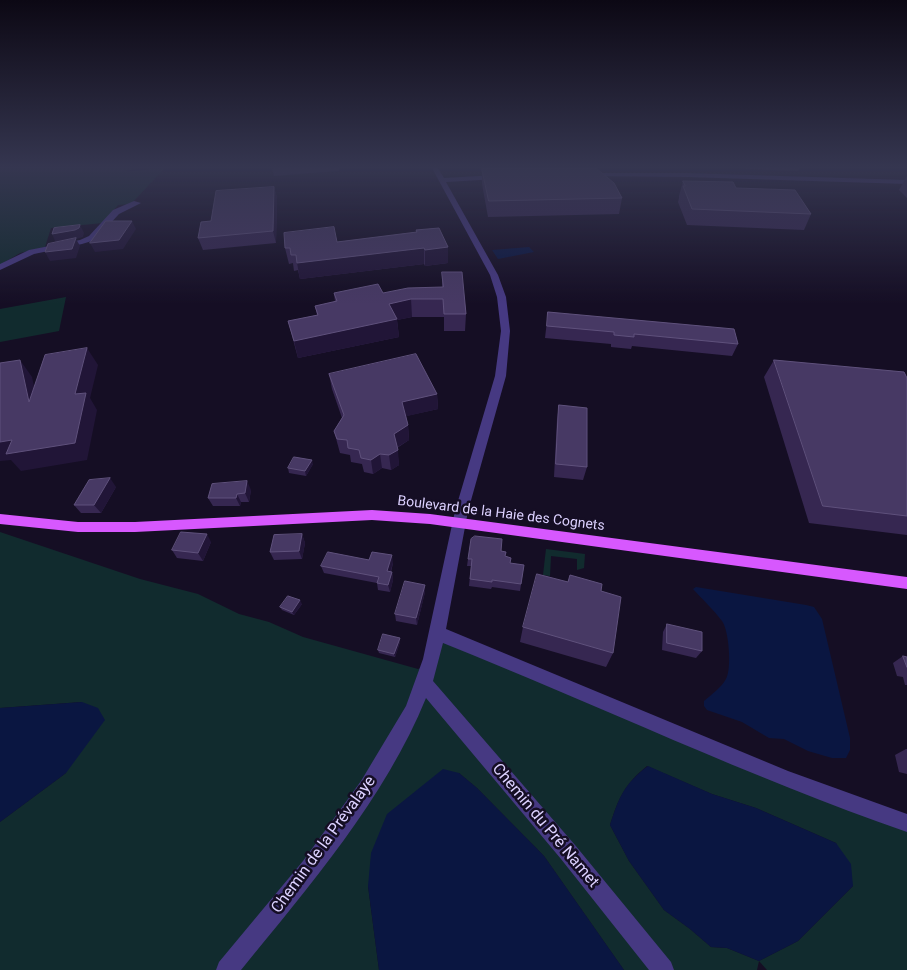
<!DOCTYPE html>
<html>
<head>
<meta charset="utf-8">
<style>
  body { margin:0 }
  canvas { display:block; background:#150e24 }
</style>
</head>
<body>
<canvas width="907" height="970"></canvas>
<script>
const ctx = document.querySelector('canvas').getContext('2d');
ctx.lineJoin = 'round';
function paint(path, color) { ctx.fillStyle = color; ctx.fill(path, 'evenodd'); }
function stroke(path, color, width, dash) { ctx.strokeStyle = color; ctx.lineWidth = width; ctx.lineCap = dash ? 'butt' : 'round'; ctx.setLineDash(dash || []); ctx.stroke(path); }
function drawText(font, color, halo, rows, align = 'center') {
  ctx.font = font + ' Roboto,sans-serif'; ctx.lineWidth = 5; ctx.setLineDash([]); ctx.textBaseline = 'middle'; ctx.strokeStyle = halo; ctx.fillStyle = color; for (const [text, x, y, turn = 0] of rows) {
    ctx.save(); ctx.translate(x, y); ctx.rotate((+turn || 0) * Math.PI / 180); ctx.textAlign = isNaN(turn) ? turn : align; if (halo) ctx.strokeText(text, 0, 0); ctx.fillText(text, 0, 0); ctx.restore();
  }
}
const green = new Path2D(`
  M0,168H142L124,171C138,172 150,168 165,168L131,204L118,205L103,223L51,228L45,247L20,253L0,265Z
  M66,297L59,331L0,342V309Z
  M0,532L140,579L198,594L239,614L269,622L303,637L418,669L436,663L443,638L907,818V970H767L759,961L757,970H624L544,856L477,788L459,773L368,886L379,970H0V822L66,773L82,702L0,708ZM647,766L712,794L756,808L836,843L853,886L798,941L759,961L727,948L711,947L690,929L664,910L629,861L610,825C619,797 624,785 647,766Z
  M546,549L585,554L584,568L577,570V559L551,556L550,576L543,575Z`);
const water = new Path2D(`
  M529,247L534,252L498,259L492,250Z
  M696,587L806,605L814,607L822,619L850,738V750L846,758H832L808,751L784,739L769,738L742,722L707,710L704,706V701C712,694 721,688 726,679C732,669 729,630 722,621C714,610 702,599 693,589Z
  M82,702L98,708L105,720L66,773L0,822V708Z
  M648,766L712,794L756,808L836,843L851,864L853,886L798,941L759,961L727,948L711,947L690,929L664,910L629,861L610,825C619,797 624,784 648,766Z
  M443,769L459,773L477,788L544,856L624,970H379L368,886L371,853L387,814Z`);
const minor = new Path2D(`
  M432,168H438L444,178L497,175L500,177L497,179L446,182L498,275L506,297L510,331L506,376L468,511L446,629L788,771L907,814V832C749,777 598,705 443,643L433,681L575,845L671,962L674,970H649L561,859L426,698C386,797 308,888 241,970H216L219,962L303,861L361,781L406,706L423,659L455,511L495,376L501,331L497,297L490,275Z
  M585,173H687L907,180V184L687,177L587,176L584,174Z
  M134,201L141,203L119,214L95,240L82,244L34,254L0,270V264L29,250L80,240L89,236L113,210Z`);
const major = new Path2D(`
  M372,510L430,514L907,577V589L430,524L372,520L135,532H78L0,524V514L78,522H135Z`);
const wall = new Path2D(`
  M272,168H339V171L274,176Z
  M482,168L622,198L619,214L488,217L482,184Z
  M744,168H800L798,171L745,169Z
  M907,176V198L899,190Z
  M683,181L736,188L811,214L804,230L687,225L678,202L679,198V196Z
  M274,187L277,198L276,243L203,250L198,238L211,221Z
  M416,230L448,247V263L425,266L424,264L300,279L298,270L294,271L293,263L289,264L285,248L416,233Z
  M442,272L466,314L465,331H444V317H412L397,320L399,337L298,358L288,321L317,315L315,306L335,302L334,293H383L442,287Z
  M548,312L738,344L732,356L632,346L631,349L611,347V344L545,338Z
  M774,360L907,378V535L809,523L764,377Z
  M329,374L437,394L438,409L406,416L408,425L409,440L397,448L399,465L391,470L382,468L373,474L364,472L362,464L351,462L350,455L340,453L334,431L342,418L332,389Z
  M559,405L587,467L583,480L554,477L557,419Z
  M313,464L306,476L289,473L288,468Z
  M116,487L101,513H81L74,505Z
  M251,490L249,502H241L240,506H213L208,498Z
  M302,534L305,543L302,559L274,560L270,552Z
  M211,542L203,561L177,558L172,550Z
  M501,551L510,563L524,565L520,591L492,587L491,589L469,586L471,566H467L468,559Z
  M369,560L393,563L391,572H392L393,580L390,592L378,590L377,583L324,573L321,566Z
  M570,575L601,591L613,653L606,667L520,642L523,627L568,582Z
  M425,585V592L417,625L396,621L395,614Z
  M302,604L294,615L282,610L280,607Z
  M667,624L702,651L696,658L662,650L663,632Z
  M400,642L395,657L379,653L378,650Z
  M903,656L907,657V685H905L903,677L897,676L893,663Z
  M906,749H907V774L899,772L895,755Z`);
const shadedWall = new Path2D(`
  M274,187L277,198L276,243L273,231Z
  M132,221L136,229L123,249L95,252L90,243Z
  M80,225L84,233L83,237L76,239L80,246L76,258L50,261L45,252L56,243L52,234Z
  M448,247V263L425,266V250Z
  M424,248V264L300,279L297,263Z
  M411,299L412,317L397,320L399,337L298,358L294,341L389,304Z
  M87,348L98,365L90,398L97,410L87,460L21,471L11,460L0,461V442L12,440L75,394Z
  M20,360L32,377L41,419L29,402Z
  M437,394L438,409L403,417L402,402Z
  M408,425L409,440L396,448L394,434Z
  M398,450L399,465L391,470L389,455Z
  M380,454L382,468L373,474L371,460Z
  M312,460L313,464L306,476L305,471Z
  M110,478L116,487L101,513L94,505Z
  M247,481L251,490L249,502L245,493Z
  M237,494L241,502L240,506L236,498Z
  M207,534L211,542L203,561L198,553Z
  M302,534L305,543L302,559L299,551Z
  M392,555L393,563L388,579L387,571Z
  M392,572L393,580L390,592L388,585Z
  M425,585V592L417,625L416,618Z
  M300,600L302,604L294,615L292,612Z
  M400,638V642L395,657L394,654Z`);
const building = new Path2D(`
  M482,168H596L614,183L622,198L489,201Z
  M683,181L733,182L736,188L795,190L811,214L692,209L683,186H685Z
  M274,187L273,231L198,238L201,222L211,221L216,191Z
  M106,221H132L119,240L90,243Z
  M80,225L79,228L75,230L52,234L54,228Z
  M334,227L337,242L417,232L416,230L439,228L448,247L425,250L424,248L297,263L296,255H291L290,248H285L284,233Z
  M76,238L72,249L45,252L48,244Z
  M442,272H462L466,314H444L443,299H411L389,304L397,319L294,341L288,321L318,315L315,306L337,301L334,293L378,284L383,293L408,288L443,287Z
  M548,312L734,329L738,344L634,334V337L614,335V332L547,326Z
  M87,348L75,394L86,393L75,443L6,454L12,440L0,442V363L20,360L29,402L45,355Z
  M416,354L437,394L402,402L408,425L394,434L398,450L389,455L380,454L371,460L361,458L359,450L348,448L347,440L337,439L334,431L344,415L329,374Z
  M774,360L904,372L907,378V516L823,506Z
  M559,405L587,408V467L556,464Z
  M294,457L312,460L305,471L288,468Z
  M110,478L94,505H74L89,480Z
  M247,481L245,493L237,494L236,498H208L212,484Z
  M181,532L207,534L198,553L172,550Z
  M302,534L299,551L270,552L274,535Z
  M475,536L502,539L501,551L506,552L505,556L511,558L510,563L524,565L521,584L492,580V582L470,579L472,559H468L471,539Z
  M328,552L369,560L372,552L392,555L387,571L392,572L388,585L377,583L379,577L321,566Z
  M537,574L568,582L570,575L602,584L601,591L621,597L613,653L523,627Z
  M405,581L425,585L416,618L395,614Z
  M288,596L300,600L292,612L280,607Z
  M667,624L702,632V651L667,643Z
  M383,634L400,638L394,654L378,650Z
  M903,656L907,657V667Z`);
const streetNames = [
  ["Boulevard de la Haie des Cognets",501,514,7]
];
const nearStreetnames = [
  ["Chemin du Pré Namet",545,826,50],
  ["Chemin de la Prévalaye",324,845,-54]
];
paint(green, '#112b2e');
paint(water, '#0a1641');
paint(minor, '#463982');
paint(major, '#d758fe');
paint(wall, '#362751');
paint(shadedWall, '#211537');
paint(building, '#473964');
stroke(building, '#5f517c', 1);
const sky = ctx.createLinearGradient(0, 0, 0, 304);
sky.addColorStop(0, '#0c0814');
sky.addColorStop(0.55, '#353650');
sky.addColorStop(1, '#35365000');
ctx.fillStyle = sky;
ctx.fillRect(0, 0, 907, 304);
drawText('14px', '#dcd1ff', '#150e24', streetNames);
drawText('16px', '#dcd1ff', '#150e24', nearStreetnames);
</script>
</body>
</html>
